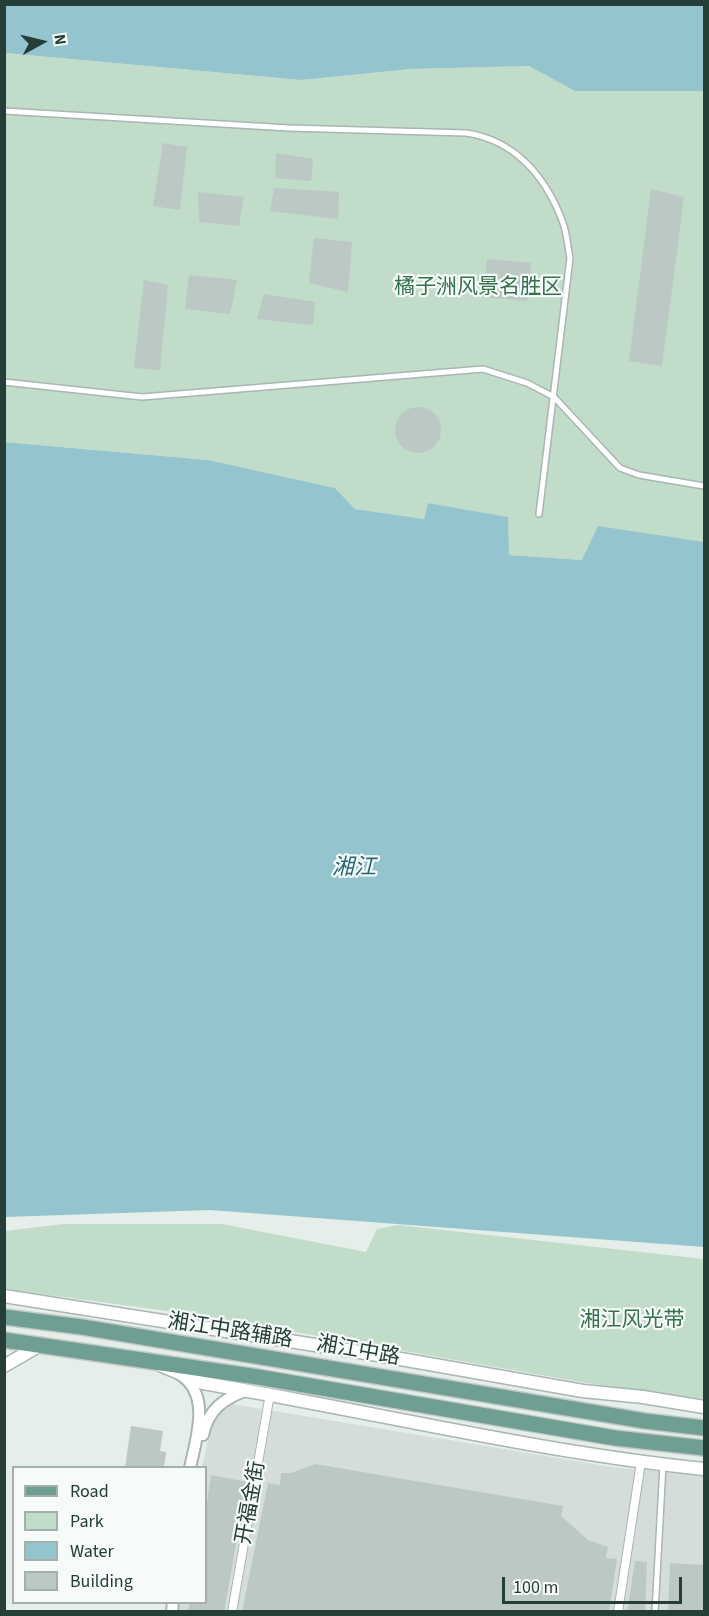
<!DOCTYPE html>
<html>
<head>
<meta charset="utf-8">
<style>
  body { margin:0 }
  #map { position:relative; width:709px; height:1616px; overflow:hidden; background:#e6eeea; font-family:"Source Sans 3",sans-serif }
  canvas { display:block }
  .frame { position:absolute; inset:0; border:6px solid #263e38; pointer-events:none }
  .legend { position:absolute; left:12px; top:1466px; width:195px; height:138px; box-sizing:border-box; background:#f6faf8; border:2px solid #a3afab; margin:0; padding:8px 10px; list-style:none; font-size:18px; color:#263e38 }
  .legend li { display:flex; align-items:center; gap:12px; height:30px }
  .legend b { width:30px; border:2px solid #a3afab }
  .north { position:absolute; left:12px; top:12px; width:60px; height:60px; -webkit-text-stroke:4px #f6faf8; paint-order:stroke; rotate:82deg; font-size:16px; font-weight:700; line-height:24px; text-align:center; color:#263e38 }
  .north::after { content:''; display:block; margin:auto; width:21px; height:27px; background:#263e38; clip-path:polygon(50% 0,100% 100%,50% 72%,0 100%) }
  .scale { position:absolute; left:502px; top:1577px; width:180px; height:27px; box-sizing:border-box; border:3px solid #263e38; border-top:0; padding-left:8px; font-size:18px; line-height:21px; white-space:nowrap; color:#263e38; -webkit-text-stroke:4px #f6faf8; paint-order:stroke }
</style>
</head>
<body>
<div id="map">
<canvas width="709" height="1616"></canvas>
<div class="frame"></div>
<ul class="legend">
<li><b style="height:8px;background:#6f9f93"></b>Road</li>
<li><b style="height:16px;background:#c1dcc9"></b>Park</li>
<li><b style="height:16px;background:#94c4cd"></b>Water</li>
<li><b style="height:16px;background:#bbc8c3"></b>Building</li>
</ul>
<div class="north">N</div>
<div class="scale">100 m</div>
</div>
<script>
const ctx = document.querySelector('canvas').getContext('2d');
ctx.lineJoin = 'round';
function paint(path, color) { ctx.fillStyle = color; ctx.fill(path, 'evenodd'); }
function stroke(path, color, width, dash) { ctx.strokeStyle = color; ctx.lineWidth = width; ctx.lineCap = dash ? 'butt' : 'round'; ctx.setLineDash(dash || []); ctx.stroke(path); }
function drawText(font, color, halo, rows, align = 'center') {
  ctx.font = font + ' "Source Sans 3","Noto Sans SC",sans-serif'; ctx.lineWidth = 4.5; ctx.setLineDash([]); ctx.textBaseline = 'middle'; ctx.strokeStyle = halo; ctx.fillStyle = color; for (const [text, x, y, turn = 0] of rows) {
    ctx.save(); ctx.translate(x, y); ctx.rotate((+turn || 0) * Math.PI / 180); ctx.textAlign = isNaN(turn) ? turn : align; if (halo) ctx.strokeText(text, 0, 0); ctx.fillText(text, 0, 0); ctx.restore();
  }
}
const built = new Path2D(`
  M232,1404L612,1467L704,1476V1611L176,1612L178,1603L206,1602V1468L202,1467L213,1418L225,1406Z`);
const green = new Path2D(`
  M4,53L301,80L411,69L530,66L575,91H704V542L671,538L582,560L509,555L507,517L428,503L424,519L355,509L335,488L208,460L5,442Z
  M63,1224H222L366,1252L377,1229L398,1225L704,1259V1399L644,1393L204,1316L5,1289V1231Z`);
const water = new Path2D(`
  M4,5H704V91H575L529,66L411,69L301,80L5,53Z
  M4,442L208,460L335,488L355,509L424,519L428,503L508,517L509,555L582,560L598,526L704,542V1247L210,1210L5,1217Z`);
const building = new Path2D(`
  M163,143L187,147L180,210L153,206Z
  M276,153L313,159L311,181L275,178Z
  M274,188L339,192L338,219L270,211Z
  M651,189L684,197L662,366L629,361Z
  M198,192L244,197L239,226L199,222Z
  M314,238L352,242L348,292L309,283Z
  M487,259L531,263L527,301L483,297Z
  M189,275L237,280L230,314L185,309Z
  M144,280L168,285L160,370L134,368Z
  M264,294L315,302L313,325L257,319Z
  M395 430a23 23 0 1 1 46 0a23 23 0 1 1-46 0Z
  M131,1426L163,1431L160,1451L166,1452L164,1468H125Z
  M315,1464L563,1506L561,1516L588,1540L608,1547L606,1558L617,1559L609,1612H242L268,1483L280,1485L281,1473H291Z
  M211,1475L247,1482L224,1612H188L190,1602H206V1509Z
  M635,1561L647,1562L645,1612H627Z
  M670,1563L704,1565V1612H668Z`);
const service = new Path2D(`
  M4,111L289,128L466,133C516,140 548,179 564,226C567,236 568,248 570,258L539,514
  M4,382L142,397L483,369L527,383L554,397L620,468L639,475L704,486
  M655,1612L663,1465`);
const pedestrian = new Path2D(`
  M232,1612L270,1394
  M618,1612L641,1462`);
const minor = new Path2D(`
  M182,1376C211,1396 196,1439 190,1468
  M203,1435C208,1410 223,1399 245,1391
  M172,1612L173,1602`);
const tertiary = new Path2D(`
  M4,1296L372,1354L583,1391L643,1397L704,1407
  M4,1366L42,1344
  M162,1366L203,1383C370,1411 536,1452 704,1469`);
const primary = new Path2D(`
  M4,1317L82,1327L645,1421L704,1428
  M4,1340L258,1377L615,1438L704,1448`);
const parkNames = [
  ["橘子洲风景名胜区",478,288],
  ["湘江风光带",632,1321]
];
const streetNames = [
  ["湘江中路辅路",230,1332,9],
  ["湘江中路",358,1352,10],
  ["开福金街",252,1503,-80]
];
const waterNames = [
  ["湘江",354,869]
];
paint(built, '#d4ddd9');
paint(green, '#c1dcc9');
paint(water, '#94c4cd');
paint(building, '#bbc8c3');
stroke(service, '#a9b6b1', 8);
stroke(pedestrian, '#a9b6b1', 10);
stroke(minor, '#a9b6b1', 14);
stroke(tertiary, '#a9b6b1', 15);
stroke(primary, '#c2c9c7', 18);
stroke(service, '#fff', 5);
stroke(pedestrian, '#fff', 8);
stroke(minor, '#fff', 10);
stroke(tertiary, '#fff', 12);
stroke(primary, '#6f9f93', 15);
drawText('21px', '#34724c', '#f6faf8', parkNames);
drawText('21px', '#263e38', '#f6faf8', streetNames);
drawText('italic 22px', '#256876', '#f6faf8', waterNames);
</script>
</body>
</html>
